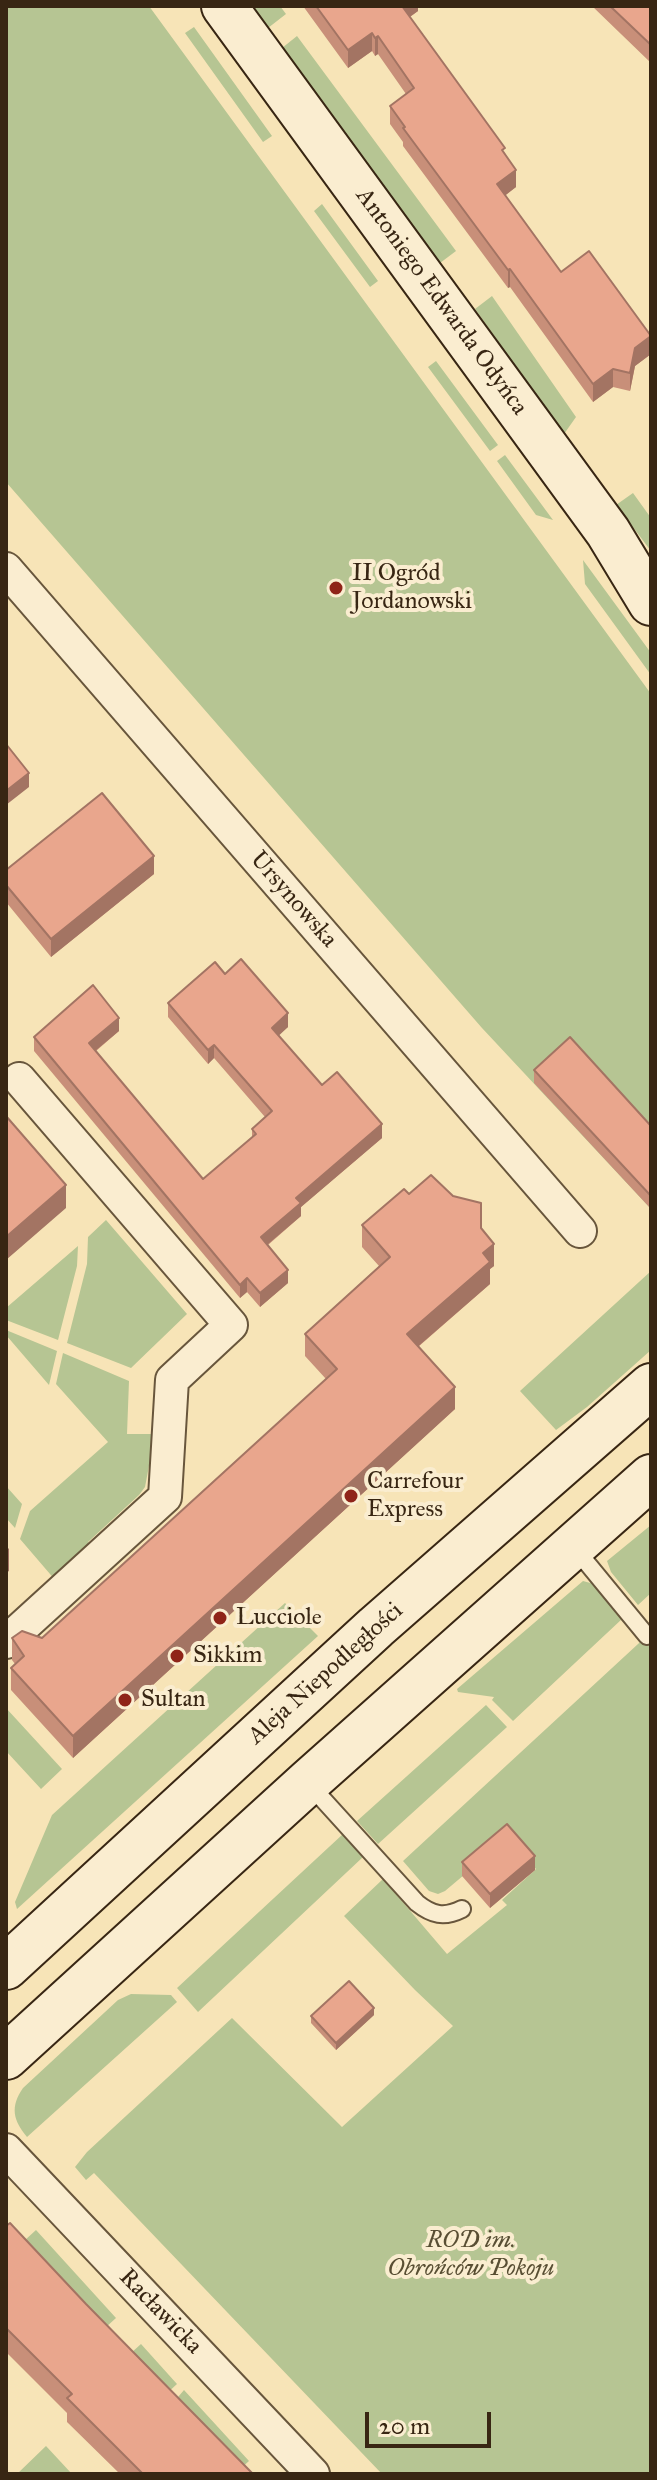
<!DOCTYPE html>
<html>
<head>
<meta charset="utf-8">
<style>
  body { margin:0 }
  #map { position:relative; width:657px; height:2480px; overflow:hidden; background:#f7e4b7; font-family:"IM FELL Great Primer",serif }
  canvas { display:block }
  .frame { position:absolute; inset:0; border:8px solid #382613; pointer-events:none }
  .scale { position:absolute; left:365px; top:2412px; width:126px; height:36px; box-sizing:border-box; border:4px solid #382613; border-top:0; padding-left:10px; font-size:24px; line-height:28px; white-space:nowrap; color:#382613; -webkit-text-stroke:6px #faedd0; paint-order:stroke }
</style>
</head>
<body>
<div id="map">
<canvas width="657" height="2480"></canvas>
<div class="frame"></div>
<div class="scale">20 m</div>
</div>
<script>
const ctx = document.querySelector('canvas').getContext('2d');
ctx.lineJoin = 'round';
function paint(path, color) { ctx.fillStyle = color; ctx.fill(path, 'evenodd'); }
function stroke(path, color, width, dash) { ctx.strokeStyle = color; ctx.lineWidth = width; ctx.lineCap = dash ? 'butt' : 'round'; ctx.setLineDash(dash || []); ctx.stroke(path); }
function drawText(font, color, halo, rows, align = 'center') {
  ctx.font = font + ' "IM FELL Great Primer",serif'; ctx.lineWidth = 8; ctx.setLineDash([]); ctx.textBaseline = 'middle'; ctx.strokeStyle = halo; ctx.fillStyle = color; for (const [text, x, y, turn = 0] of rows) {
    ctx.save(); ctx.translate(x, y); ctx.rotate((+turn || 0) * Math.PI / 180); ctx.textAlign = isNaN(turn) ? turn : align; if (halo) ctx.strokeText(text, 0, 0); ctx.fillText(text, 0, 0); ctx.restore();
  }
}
const green = new Path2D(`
  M6,6H149L651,694V1209L482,1028L6,482Z
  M252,6H280L286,14L268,28Z
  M194,27L272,136L263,142L185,33Z
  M297,36L456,251L440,263L282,48Z
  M322,204L378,281L370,287L314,211Z
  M492,296L576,417L564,434L475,309Z
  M436,361L498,445L490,451L428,367Z
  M505,455L553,520L536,515L497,461Z
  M633,493L651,518V551L616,505Z
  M583,560L651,653V675L585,584Z
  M106,1220L187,1314L131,1368L67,1343L87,1264L88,1237Z
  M78,1246L77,1266L58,1340L6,1320V1308Z
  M651,1271V1350L587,1407L556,1430L520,1391Z
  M6,1330L57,1351L49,1385L6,1335Z
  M63,1353L129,1381L127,1434H155L145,1487L139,1495L88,1542L92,1547L56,1581L20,1539L30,1511L108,1442L56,1384Z
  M6,1486L22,1504L15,1528L6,1518Z
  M651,1525V1593L638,1605L611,1572L607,1561Z
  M583,1581L594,1584L622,1619L513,1721L492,1700L494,1697L458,1692L457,1689Z
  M285,1603L318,1636L17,1909L15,1902L52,1815Z
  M651,1632V2474H382L94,2173L86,2180L75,2167L87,2152L232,2018L342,2127L453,2026L415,1990L344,1916L383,1879L447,1954L507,1905L502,1900L536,1869L509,1837L445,1891L438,1894L429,1891L403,1861Z
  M486,1705L507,1727L378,1844L357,1821Z
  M6,1708L62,1769L41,1789L6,1751Z
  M343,1834L363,1857L198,2012L177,1988Z
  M131,1994L171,1995L177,2002L27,2137C13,2120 10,2107 23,2088L118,2000Z
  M36,2230L116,2318L105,2328L24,2241Z
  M141,2344L177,2384L164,2396L121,2362Z
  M184,2390L249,2461L239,2470L173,2403Z
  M46,2446L72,2474H17Z`);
const lane = new Path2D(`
  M573,1546L647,1636
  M309,1784L417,1903C432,1915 444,1918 462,1909`);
const street = new Path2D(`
  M6,569L580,1231
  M6,1642L165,1497L172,1380L231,1325L19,1079
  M6,2150L313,2474`);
const secondary = new Path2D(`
  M224,6L608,532L651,603
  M6,1967L376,1627L651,1386
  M6,2057L308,1782L651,1477`);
const wall = new Path2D(`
  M303,6H418V11L410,17L505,153L516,187L505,195L561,272L651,354L635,366L630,391L613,387L593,402L510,287L508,288L403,146V142L390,124V106L406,94L378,54L375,56L372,51L348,68Z
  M592,6H651V63Z
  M6,870L154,874L51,957L6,902Z
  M225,974L288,1027L278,1035L322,1085L382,1138L301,1207V1216L268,1245L288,1283L260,1307L247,1292L240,1298L34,1051V1037L119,1031L96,1051L203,1179L252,1137V1129L265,1117L214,1058L208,1064L168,1017V1003Z
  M534,1070L651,1126V1209L534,1083Z
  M409,1194L481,1228L494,1266L490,1269V1284L418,1347L455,1409L73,1758L11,1690V1668L15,1664L12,1660V1638H42L326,1379L305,1356V1334L379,1266L362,1247V1225Z
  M462,1862L535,1870L490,1908L462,1876Z
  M374,2015L336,2050L311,2023V2016Z
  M6,2226L86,2304L253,2474H120L67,2422V2413L7,2353L6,2354Z`);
const shadedWall = new Path2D(`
  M401,6H418V11L401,23Z
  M372,33V51L348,68V50Z
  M378,36V54L375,56V38Z
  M516,170V187L497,202V184Z
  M510,269V287L508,288V270Z
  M651,336V354L635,366L630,391V373L635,348Z
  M613,369V387L593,402V384Z
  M29,773V787L6,805V791Z
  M154,856V874L51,957V939Z
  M288,1013V1027L272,1042V1028Z
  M119,1018V1031L89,1056V1043Z
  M214,1045V1058L208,1064V1050Z
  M382,1124V1138L301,1207V1216L261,1250V1237L296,1198Z
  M66,1185V1208L6,1260V1237Z
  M494,1244V1266L490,1269V1284L407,1356V1334L483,1253Z
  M288,1270V1283L260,1307V1293Z
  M247,1278V1292L240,1298V1285Z
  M455,1387V1409L73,1758V1736Z
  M9,1548V1571L6,1573V1551Z
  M535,1856V1870L490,1908V1894Z
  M374,2008V2015L336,2050V2043Z
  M7,2329V2353L6,2354V2331Z`);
const building = new Path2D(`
  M316,6H402L505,148L502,150L516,170L497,184L561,272L589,251L651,336L635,348L630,373L613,369L593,384L510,269L508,270L403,128L405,127L390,106L414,88L378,36L375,38L372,33L348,50Z
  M610,6H651V45Z
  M6,744L29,773L6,791Z
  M102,793L154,856L51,939L6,885V870Z
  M241,959L288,1013L272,1028L322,1085L337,1072L382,1124L296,1198L301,1203L261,1237L288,1270L260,1293L247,1278L240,1285L34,1037L93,985L119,1018L89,1043L203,1179L256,1134L252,1129L272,1111L214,1045L208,1050L168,1003L215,962L225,974Z
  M570,1037L651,1126V1196L534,1070Z
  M6,1116L66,1185L6,1237Z
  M431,1175L453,1196L481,1203V1228L494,1244L483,1253L490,1262L407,1334L455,1387L73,1736L11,1668L24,1656L12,1638L22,1631L42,1638L337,1369L305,1334L390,1257L362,1225L404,1189L409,1194Z
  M507,1824L535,1856L490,1894L462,1862Z
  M349,1981L374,2008L336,2043L311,2016Z
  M10,2223L86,2304L253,2474H143L67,2398L72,2394L7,2329L6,2331V2226Z`);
const markers = [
  [336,588,8,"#8f2418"],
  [351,1496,8,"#8f2418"],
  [220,1618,8,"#8f2418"],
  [177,1656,8,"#8f2418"],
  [125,1700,8,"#8f2418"]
];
const streetNames = [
  ["Antoniego Edwarda Odyńca",441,302,54],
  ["Ursynowska",293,900,49],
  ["Aleja Niepodległości",326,1674,-42],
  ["Racławicka",160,2312,46]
];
const poiNames = [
  ["II Ogród",352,574],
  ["Jordanowski",352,602],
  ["Carrefour",367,1482],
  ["Express",367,1510],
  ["Lucciole",236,1618],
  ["Sikkim",193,1656],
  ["Sultan",141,1700]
];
const parkNames = [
  ["ROD im.",471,2241],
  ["Obrońców Pokoju",471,2269]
];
paint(green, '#b6c593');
stroke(lane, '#68563c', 20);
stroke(street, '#68563c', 36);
stroke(secondary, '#382613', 48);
stroke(lane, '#faedd0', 16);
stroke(street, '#faedd0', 32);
stroke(secondary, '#faedd0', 44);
paint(wall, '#c88f79');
paint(shadedWall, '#a37463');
paint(building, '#e9a68d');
stroke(building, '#a37463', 2);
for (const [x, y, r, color] of markers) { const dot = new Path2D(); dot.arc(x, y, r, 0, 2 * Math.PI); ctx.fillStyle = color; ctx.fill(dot); stroke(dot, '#faedd0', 3); }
drawText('24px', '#382613', '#faedd0', streetNames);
drawText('24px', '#382613', '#faedd0', poiNames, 'left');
drawText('italic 24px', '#584e33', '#faedd0', parkNames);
</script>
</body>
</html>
